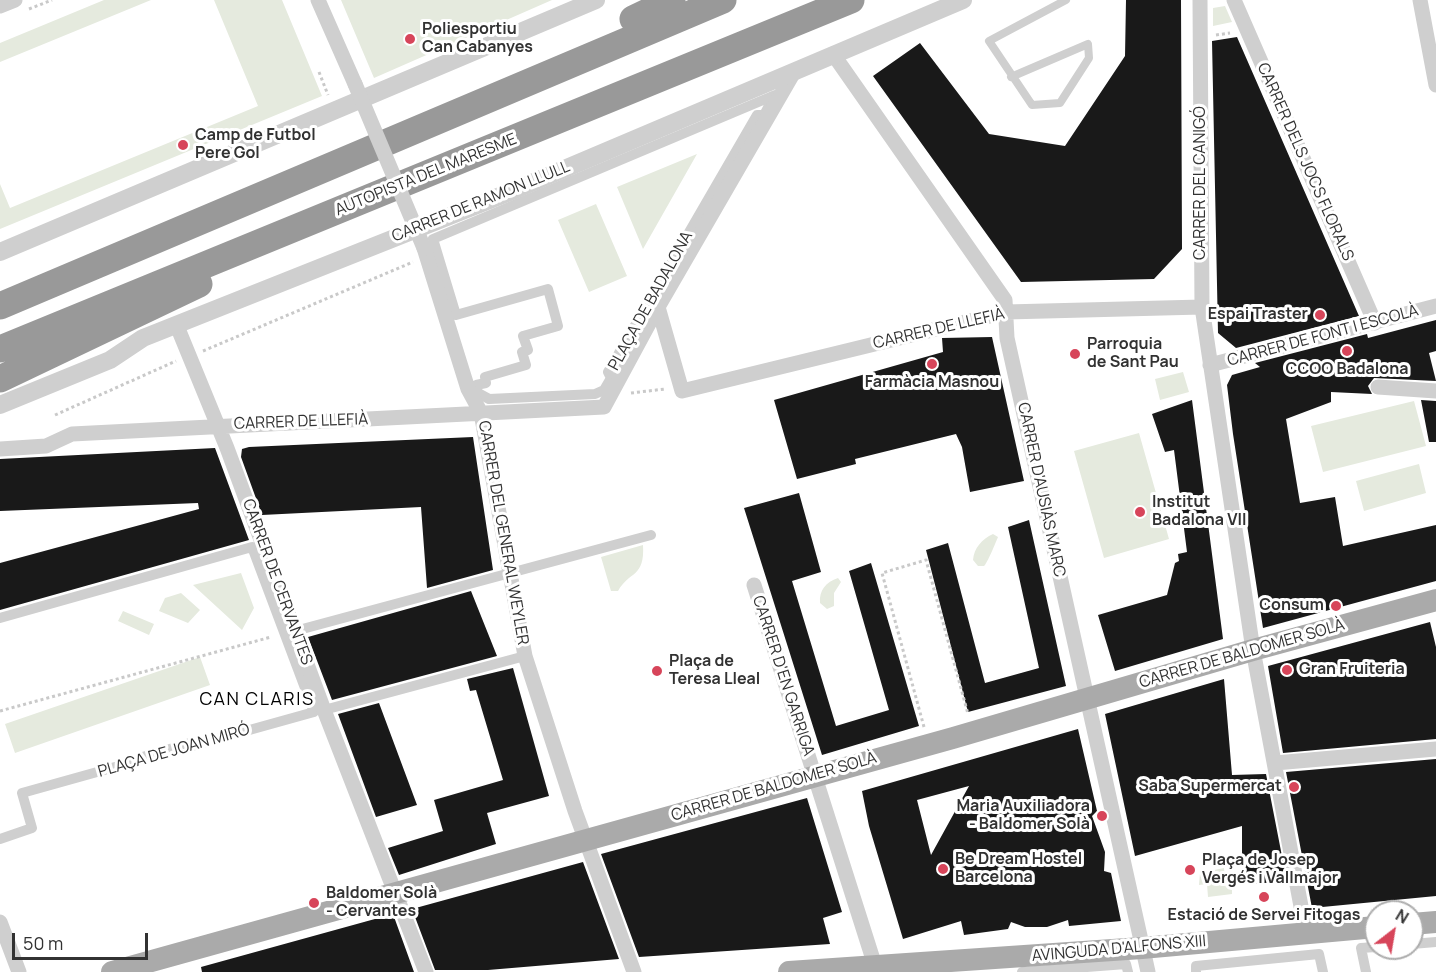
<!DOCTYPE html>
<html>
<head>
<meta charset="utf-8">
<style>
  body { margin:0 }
  #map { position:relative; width:1436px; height:972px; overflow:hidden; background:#fff; font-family:Manrope,sans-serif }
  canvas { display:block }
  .north { position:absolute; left:1364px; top:900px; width:60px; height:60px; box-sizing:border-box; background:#fff; border:2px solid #adadad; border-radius:50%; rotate:31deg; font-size:16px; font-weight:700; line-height:24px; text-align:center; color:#323232 }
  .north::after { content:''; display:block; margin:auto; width:21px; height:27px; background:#d7455a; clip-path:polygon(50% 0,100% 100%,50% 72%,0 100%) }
  .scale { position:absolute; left:12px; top:933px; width:136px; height:27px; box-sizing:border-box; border:3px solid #323232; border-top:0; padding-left:8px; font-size:18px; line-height:21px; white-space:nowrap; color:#323232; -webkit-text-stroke:4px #fff; paint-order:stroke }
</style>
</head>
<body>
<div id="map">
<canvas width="1436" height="972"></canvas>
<div class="north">N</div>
<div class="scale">50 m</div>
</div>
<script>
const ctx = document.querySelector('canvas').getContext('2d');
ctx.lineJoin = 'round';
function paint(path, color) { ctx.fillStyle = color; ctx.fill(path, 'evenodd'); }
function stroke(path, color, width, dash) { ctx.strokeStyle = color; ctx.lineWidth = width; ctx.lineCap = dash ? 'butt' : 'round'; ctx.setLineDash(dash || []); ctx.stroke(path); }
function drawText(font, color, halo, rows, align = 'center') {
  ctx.font = font + ' Manrope,sans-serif'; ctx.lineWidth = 6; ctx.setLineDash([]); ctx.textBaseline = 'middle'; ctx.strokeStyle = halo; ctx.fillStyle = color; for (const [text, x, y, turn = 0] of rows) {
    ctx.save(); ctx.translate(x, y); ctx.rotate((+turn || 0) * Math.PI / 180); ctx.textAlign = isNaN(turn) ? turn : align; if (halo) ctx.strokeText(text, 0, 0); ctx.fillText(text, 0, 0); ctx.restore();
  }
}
const green = new Path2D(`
  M104,0H151L0,62V43Z
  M214,0H282L322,96L0,229V184L10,208L258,106Z
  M341,0H552L374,78Z
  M1225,6L1232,22L1213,26V8Z
  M697,154L643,249L617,187Z
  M596,204L627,276L589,292L558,220Z
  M1183,372L1189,392L1160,400L1155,379Z
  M1414,401L1426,446L1323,472L1311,426Z
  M1139,433L1169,539L1104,558L1074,451Z
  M1419,464L1426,493L1364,511L1356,481Z
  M993,534L998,537C996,542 987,564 984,566H978L973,560C974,548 982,539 993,534Z
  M643,545C645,578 629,571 618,591H611L601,557Z
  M241,573L254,608L242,630L193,585Z
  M838,578L841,582L834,593V606L827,609L820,603C819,590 826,582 838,578Z
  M181,593L200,610L188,623L159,611L165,598Z
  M123,611L154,624L149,635L118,621Z
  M200,657L210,685L15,753L5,724Z
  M1224,868L1225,881L1232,880V894L1208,897L1207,884L1199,885L1200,873Z`);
const building = new Path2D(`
  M1126,0H1181L1182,249L1154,279L1021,282L873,76L920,43L989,134L1065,146L1125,56Z
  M1237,37L1359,316L1236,348L1218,333L1212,41Z
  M1436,320V351L1429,353L1436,381L1374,378L1368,386L1372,394L1331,392V402L1286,419L1300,503L1335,497L1343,546L1436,525V581L1263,628L1233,434L1227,385L1232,375L1260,367L1255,363L1367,334L1368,338Z
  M992,337L1024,481L970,492L962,447L956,434L855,459L856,464L797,479L774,400L943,352L942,338Z
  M1192,400L1223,639L1115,671L1098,615L1167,595L1175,563L1179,561L1178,554L1187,552L1174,450L1165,452L1152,414Z
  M1421,400L1436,401V442H1429Z
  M473,437L493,570L427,588L421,507L262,515L241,457L242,449L249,447Z
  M215,448L249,540L0,610V563L199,509L198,503L0,511V459Z
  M799,493L821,572L792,581L836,726L889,710L849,571L871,563L919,726L822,755L744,508Z
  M1029,520L1066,686L968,712L926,550L948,543L985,683L1039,668L1008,527Z
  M471,591L497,656L332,700L308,637Z
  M1430,622L1436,647V739L1283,753L1268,666Z
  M513,668L549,796L487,813L496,844L399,875L388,848L443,831L434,800L503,780L476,690L470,691L467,679Z
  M1224,679L1232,775L1266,774L1287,882L1242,884V826L1135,856L1105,714Z
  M379,703L417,805L376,817L338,714Z
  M1078,729L1097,811L1092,816L1105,852L1104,871L1111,873L1121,921L1069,926L1068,920L1047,927H1025L1011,922L1008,929L964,935L961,921L903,939L869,826L862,791ZM969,786L931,855L917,800Z
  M1436,759V896L1312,908L1286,772Z
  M807,798L842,912L823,918L830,944L639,957L601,854Z
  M583,862L619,959L488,970H435L412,909Z
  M393,914L414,972H202L201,967Z`);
const path = new Path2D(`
  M29,9L52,0
  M1216,35L1230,33
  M319,72L328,95
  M203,351L413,262
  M631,393L665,389
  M55,415L176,361
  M0,711L271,637
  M924,727L882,573L926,560L968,714`);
const service = new Path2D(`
  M1011,77L1088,44L1089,58L1060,103L1032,105L989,41L1066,0`);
const pedestrian = new Path2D(`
  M775,95L764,115H757L608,372L611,378L604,390L595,394L489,399L478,393L476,385L486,383L485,377L526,365L522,352L528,350L523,336L558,326L548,289L456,315L433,239Z
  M0,618L252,547L314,712L192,746L190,743L139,758L140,760L22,793L32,828L0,839
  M295,631L651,535
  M324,710L525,656
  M1412,944L1436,942
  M1022,972L1126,964L1128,972
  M1196,972V966L1319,954L1323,972
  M1366,972L1361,948L1376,947`);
const minor = new Path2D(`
  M318,0L355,84
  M1200,0L1202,307L1253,650L1306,933
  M1234,0L1375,323
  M1420,0L1436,85
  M0,6L15,0
  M833,54L1005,300L1007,338L1148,972
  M424,248L468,389L481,413L525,656L575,811L634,972
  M658,307L682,391L1006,312L1202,307
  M177,326L227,448L324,710L426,972
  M1210,365L1436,306
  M1378,387L1436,391
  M0,449L46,446L72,434L604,407L658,307L794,72
  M754,585L877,972
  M1275,763L1436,749
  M0,922L19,972`);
const tertiary = new Path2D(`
  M0,252L596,0
  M0,405L110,360L143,338L510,192L963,0`);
const primary = new Path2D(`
  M1412,924L1436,922
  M112,972L953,738L1253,650L1436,600
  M789,972L1142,948L1376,927`);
const motorway = new Path2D(`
  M633,19L672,0
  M0,306L723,0
  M0,349L851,0
  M0,379L199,284`);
const minorBridge = new Path2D(`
  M355,84L424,248`);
const markers = [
  [410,39,6,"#d7455a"],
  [183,145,6,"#d7455a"],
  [1320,315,6,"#d7455a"],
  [1347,351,6,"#d7455a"],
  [1075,354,6,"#d7455a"],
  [932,364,6,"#d7455a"],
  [1140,512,6,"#d7455a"],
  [1336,606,6,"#d7455a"],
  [1287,670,6,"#d7455a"],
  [657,671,6,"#d7455a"],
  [1294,787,6,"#d7455a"],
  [1102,816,6,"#d7455a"],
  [943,869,6,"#d7455a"],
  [1190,870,6,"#d7455a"],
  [1264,897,6,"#d7455a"],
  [314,903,6,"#d7455a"]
];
const poiNames = [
  ["Poliesportiu",422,30],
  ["Can Cabanyes",422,48],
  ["Camp de Futbol",195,136],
  ["Pere Gol",195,154],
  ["Espai Traster",1308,315,"right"],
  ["Parroquia",1087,345],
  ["de Sant Pau",1087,363],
  ["CCOO Badalona",1347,370,"center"],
  ["Farmàcia Masnou",932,383,"center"],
  ["Institut",1152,503],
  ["Badalona VII",1152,521],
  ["Consum",1324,606,"right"],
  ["Plaça de",669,662],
  ["Teresa Lleal",669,680],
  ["Gran Fruiteria",1299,670],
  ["Saba Supermercat",1282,787,"right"],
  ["Maria Auxiliadora",1090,807,"right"],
  ["- Baldomer Solà",1090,825,"right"],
  ["Be Dream Hostel",955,860],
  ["Barcelona",955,878],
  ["Plaça de Josep",1202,861],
  ["Vergés i Vallmajor",1202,879],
  ["Baldomer Solà",326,894],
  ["- Cervantes",326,912],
  ["Estació de Servei Fitogas",1264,916,"center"]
];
const streetNames = [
  ["CARRER DELS JOCS FLORALS",1305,162,66],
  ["AUTOPISTA DEL MARESME",426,175,-22],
  ["CARRER DEL CANIGÓ",1201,183,-90],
  ["CARRER DE RAMON LLULL",481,202,-22],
  ["PLAÇA DE BADALONA",651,301,-61],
  ["CARRER DE LLEFIÀ",939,329,-13],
  ["CARRER DE FONT I ESCOLÀ",1323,336,-15],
  ["CARRER DE LLEFIÀ",301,422,-2],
  ["CARRER D'AUSIÀS MARC",1041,490,78],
  ["CARRER DEL GENERAL WEYLER",503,533,80],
  ["CARRER DE CERVANTES",277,582,70],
  ["CARRER DE BALDOMER SOLÀ",1242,654,-16],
  ["CARRER D'EN GARRIGA",783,676,72],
  ["PLAÇA DE JOAN MIRÓ",174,751,-16],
  ["CARRER DE BALDOMER SOLÀ",774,787,-16],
  ["AVINGUDA D'ALFONS XIII",1119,949,-5]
];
const neighbourhoodNames = [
  ["CAN CLARIS",257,700]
];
paint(green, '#e5eade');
paint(building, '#191919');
stroke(path, '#c9c9c9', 3, [3, 3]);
stroke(service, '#cfcfcf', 8);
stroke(pedestrian, '#cfcfcf', 10);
stroke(minor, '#cfcfcf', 15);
stroke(tertiary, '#cfcfcf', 18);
stroke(primary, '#aaa', 22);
stroke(motorway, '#999', 27);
stroke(minorBridge, '#cfcfcf', 15);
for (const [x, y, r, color] of markers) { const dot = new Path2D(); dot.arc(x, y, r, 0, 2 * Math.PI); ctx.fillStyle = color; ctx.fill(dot); stroke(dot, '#fff', 2); }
drawText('bold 16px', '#323232', '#fff', poiNames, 'left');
drawText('16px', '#323232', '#fff', streetNames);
ctx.letterSpacing = '1.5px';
drawText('18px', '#000', '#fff', neighbourhoodNames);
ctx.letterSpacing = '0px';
</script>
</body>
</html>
